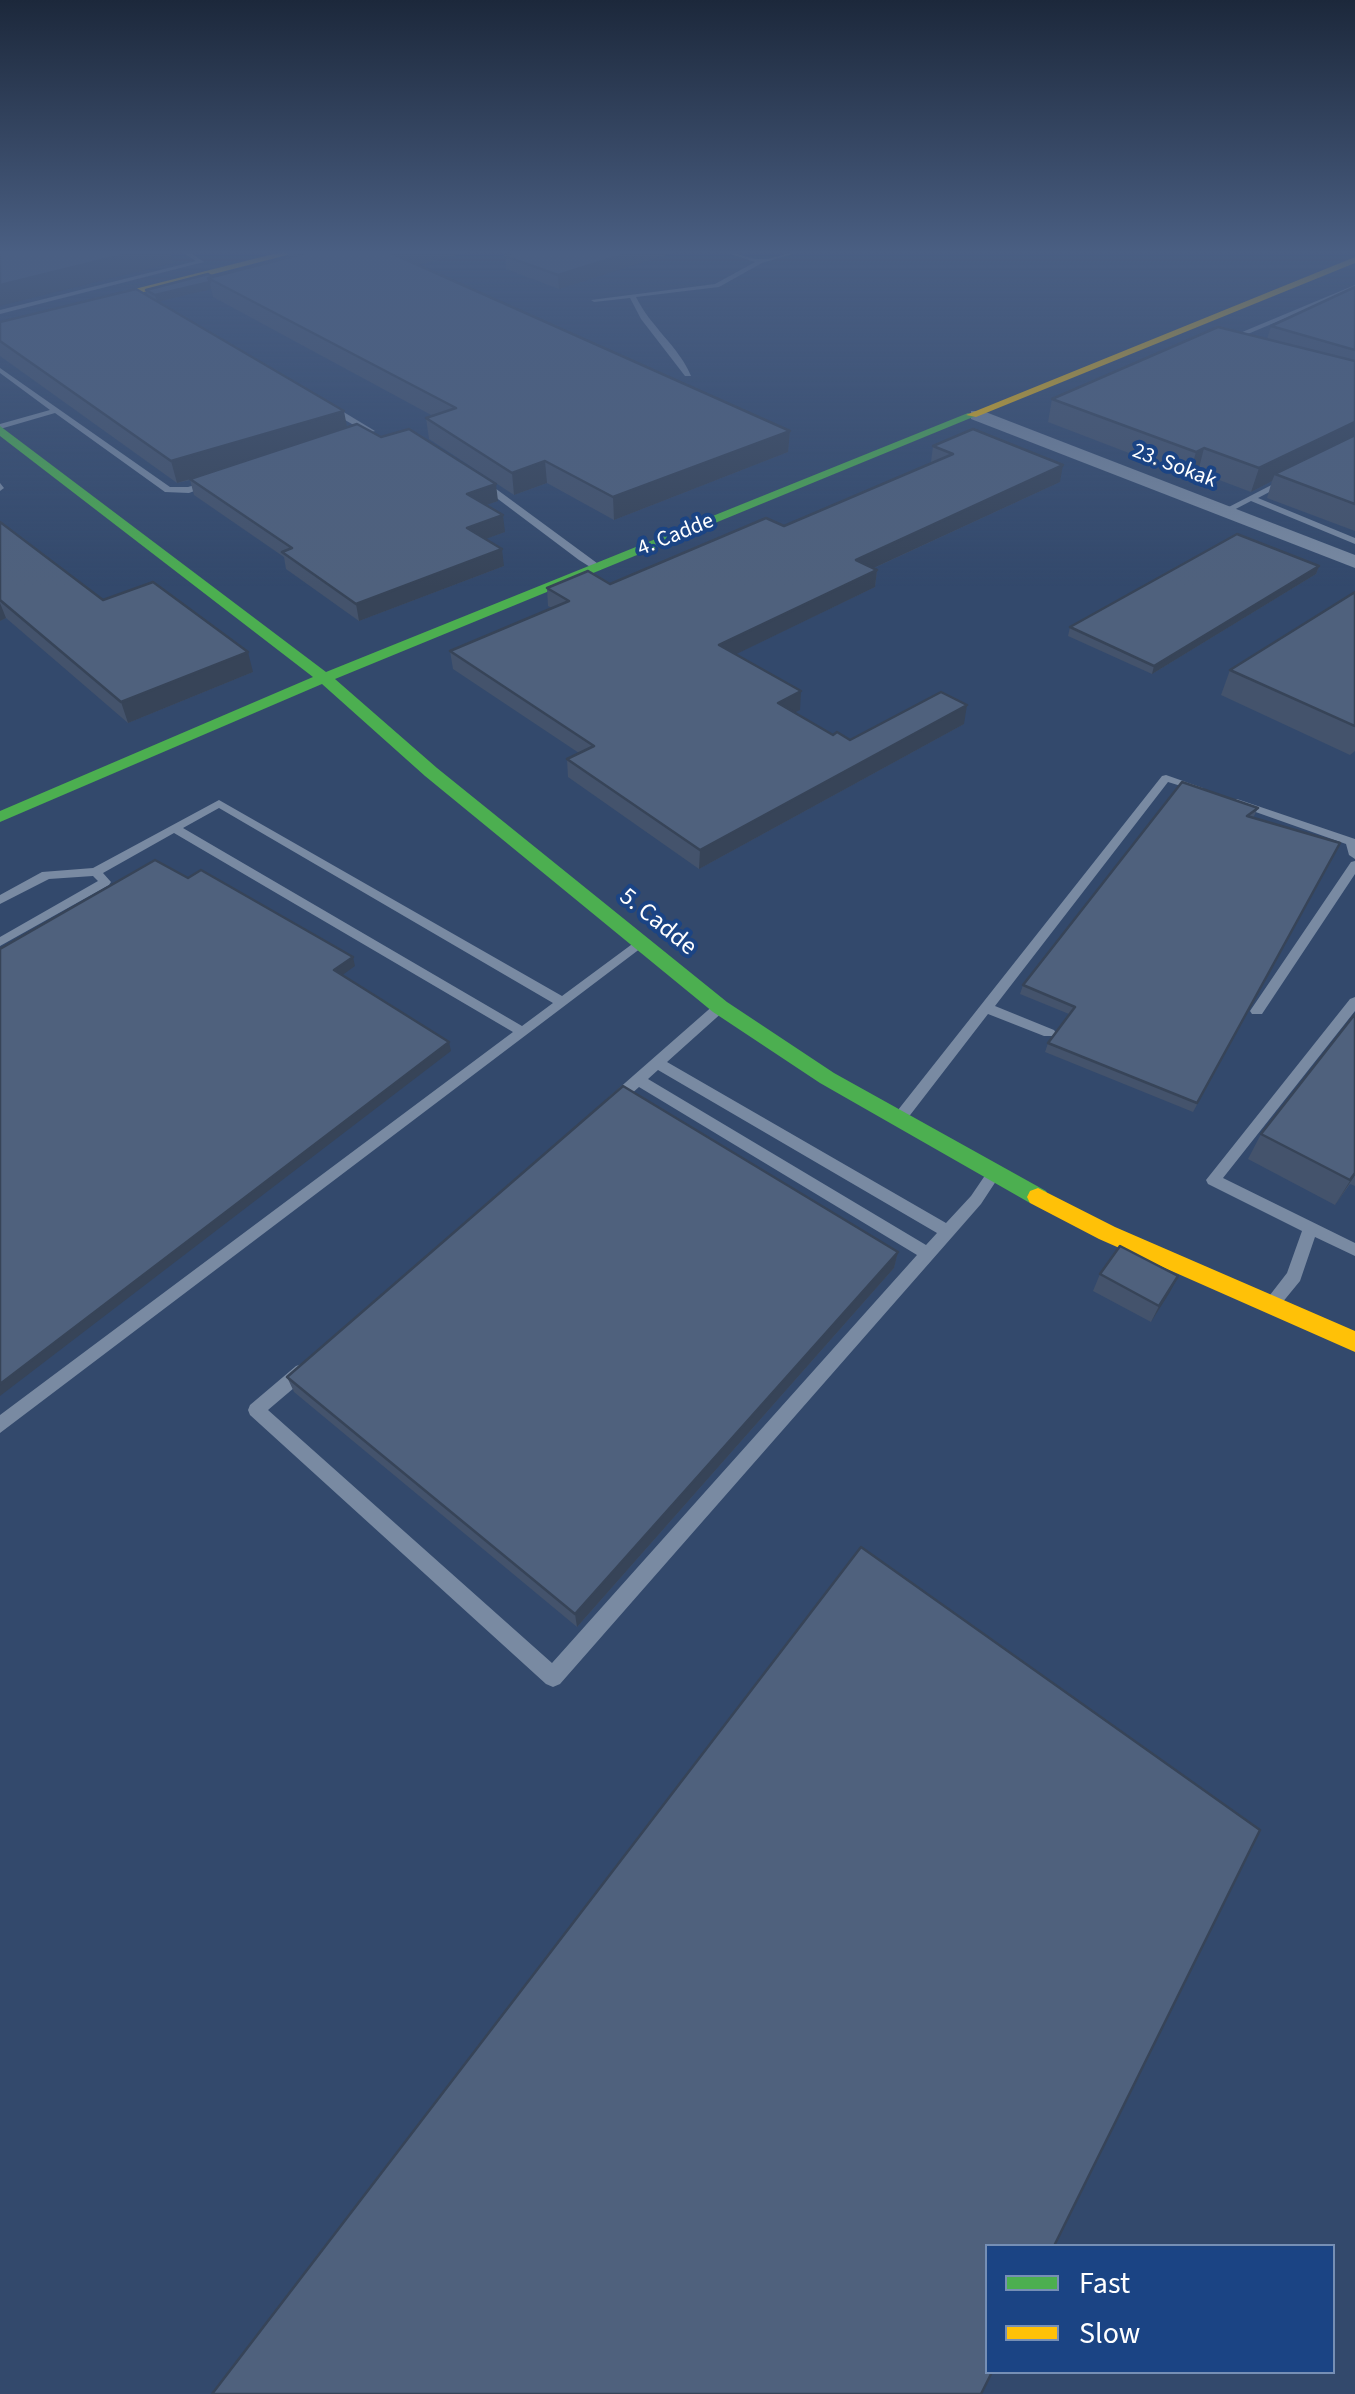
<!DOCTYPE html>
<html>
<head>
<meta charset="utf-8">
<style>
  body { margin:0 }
  #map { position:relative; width:1355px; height:2394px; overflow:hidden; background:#33496c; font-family:"Source Sans 3",sans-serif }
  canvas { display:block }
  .legend { position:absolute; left:985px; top:2244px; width:350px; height:130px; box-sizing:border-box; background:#1b4484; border:2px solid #768fb5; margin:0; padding:12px 18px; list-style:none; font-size:30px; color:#fff }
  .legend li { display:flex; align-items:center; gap:20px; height:50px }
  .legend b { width:50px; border:2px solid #768fb5 }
</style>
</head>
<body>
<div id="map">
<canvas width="1355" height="2394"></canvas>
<ul class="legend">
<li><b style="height:12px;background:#4caf50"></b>Fast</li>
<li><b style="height:12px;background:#ffc107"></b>Slow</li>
</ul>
</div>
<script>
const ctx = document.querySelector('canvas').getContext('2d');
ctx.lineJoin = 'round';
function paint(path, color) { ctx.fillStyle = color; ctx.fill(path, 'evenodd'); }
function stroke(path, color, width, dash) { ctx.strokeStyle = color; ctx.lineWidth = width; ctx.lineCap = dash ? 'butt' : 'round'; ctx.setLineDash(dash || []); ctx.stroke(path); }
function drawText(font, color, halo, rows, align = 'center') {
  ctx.font = font + ' "Source Sans 3",sans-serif'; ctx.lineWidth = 8; ctx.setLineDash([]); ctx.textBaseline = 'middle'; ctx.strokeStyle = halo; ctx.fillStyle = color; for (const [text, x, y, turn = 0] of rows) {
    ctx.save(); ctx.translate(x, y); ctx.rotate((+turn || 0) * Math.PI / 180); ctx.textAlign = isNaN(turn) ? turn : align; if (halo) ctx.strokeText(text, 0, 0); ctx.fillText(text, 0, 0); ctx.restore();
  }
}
const lane = new Path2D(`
  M180,251H188L204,262L0,314V310L196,261Z
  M721,251C735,251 749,260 762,259C776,259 788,251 803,251L762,263L719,287L636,297C650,326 680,348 691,376H685L641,319L630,298L594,302L591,300L715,284L755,262Z
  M1355,285V289L1243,336L1249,349H1243L1235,335Z
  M0,368L170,487H188L212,480L216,483L189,493L165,492L55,413L0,429V424L50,410L0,373Z
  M326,405H332L375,431L350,439V435L364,431L326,409Z
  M1285,478L1292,480L1258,498L1355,538V544L1251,501L1228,513L1221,511Z
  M478,480H484L601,566V570H595L579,560L478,484Z
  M0,483L4,488L0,491Z
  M1166,775L1203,788L1197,791L1168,782L995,1006L1054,1030L1056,1033L1054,1036H1044L988,1014L904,1123H894L892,1119L894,1115L1162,776Z
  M1237,799L1355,839V859L1349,855L1346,844L1233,804V800Z
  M219,800L562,996L635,942H643L645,945L0,1433V1415L513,1032L174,833L103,873L111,882L109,885L0,946V937L98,881L93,876L49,879L0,904V895L42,872L93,868ZM219,808L553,1003L522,1026L183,828Z
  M1355,861V874L1262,1014H1252L1250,1011L1252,1008L1351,862Z
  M1355,997V1011L1223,1178L1355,1243V1256L1315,1237L1300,1281L1277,1309L1271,1311L1265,1309L1263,1304L1287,1273L1302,1231L1208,1184L1206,1180L1350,999Z
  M720,1002L725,1004L727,1007L725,1010L667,1062L946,1223L971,1196L988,1171L993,1169L1000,1175L981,1204L953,1236L560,1684L553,1687L546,1684L250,1415L248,1410L250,1405L296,1366L302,1364L308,1366L310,1371L308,1376L268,1410L552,1663L917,1255L639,1087L619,1105H609L607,1101L609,1097L715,1004ZM658,1070L937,1233L926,1245L648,1079Z`);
const street = new Path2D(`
  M971,411H983L1355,555V568L971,419Z`);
const fast = new Path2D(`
  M968,413L978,415L335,679L437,768L727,1002L834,1073L1046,1191L1049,1197L1046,1203H1030L820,1083L713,1012L425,776L322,684L0,822V811L313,677L0,436V426L326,672Z`);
const slow = new Path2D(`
  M285,251H303L0,329V323Z
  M1355,257V263L976,417L966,415Z
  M1038,1188L1115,1227L1355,1331V1352L1099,1239L1030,1203L1027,1197L1030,1191Z`);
const wall = new Path2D(`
  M287,251H462L463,253L418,265L790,431L788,452L614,520L547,483L514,495L429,439L426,418L433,416L213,297L211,289L157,302L347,427L381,437L498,501L486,505L505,532L485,539L504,566L359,621L286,569L284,557L194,495L190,480L177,483L0,356V322L148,296L146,290L213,277L288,258Z
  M519,251H678L559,289L506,269L505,256Z
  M1355,287V531L1267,498L1272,481L1251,492L1198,472L1189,476L1048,422L1052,399L1267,339L1271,326Z
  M933,446L1060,482L874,568L877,570L875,587L736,654L800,710L795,712L833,735L850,740L964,724L699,869L568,777L567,759L579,753L453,669L450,651L552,608L548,606L547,588L610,584L784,526L932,463L931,462Z
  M0,522L103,600L253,672L128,723L6,618L0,621Z
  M1319,566L1316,574L1152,674L1068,636L1070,627Z
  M1355,592V751L1350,755L1221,695L1230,670Z
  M1258,808L1253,818L1340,843L1193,1112L1045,1052L1048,1043L1069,1014L1020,994L1023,985Z
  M1355,1014V1186L1350,1184L1335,1205L1248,1159L1261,1134Z
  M898,1252L894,1268L577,1627L294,1392L287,1377Z
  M1100,1274L1178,1276L1151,1322L1093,1291Z`);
const shadedWall = new Path2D(`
  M138,251H170L173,263L0,306V285Z
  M396,251H462L463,253L393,272L391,253Z
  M635,251H678L559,289L558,275Z
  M210,282L211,289L157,302L155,295Z
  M344,411L348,432L177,483L171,461Z
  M1355,422V441L1275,474L1272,481L1251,492L1259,468Z
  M790,431L788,452L614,520L613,497Z
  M1204,448L1198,472L1189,476L1196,452Z
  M545,461L547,483L514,495L512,473Z
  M1063,465L1060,482L854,577L856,560Z
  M496,484L498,501L469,511L467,494Z
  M503,515L505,532L469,545L467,528Z
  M502,549L504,566L359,621L356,604Z
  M1319,566L1316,574L1152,674L1154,666Z
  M877,570L875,587L718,663L719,645Z
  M0,603L6,618L0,621Z
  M248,652L253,672L128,723L121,702Z
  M801,691L800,710L777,721L778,703Z
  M967,705L964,724L699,869L700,850Z
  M353,957L355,966L337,979L334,970Z
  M449,1042L451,1051L0,1396V1384Z
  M1355,1173V1175L1335,1205Z
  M898,1252L894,1268L577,1627L575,1614Z
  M1178,1276L1170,1292L1151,1322L1159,1306Z`);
const building = new Path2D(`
  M0,251H138L0,285Z
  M308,251H396L391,253L790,431L613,497L545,461L512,473L426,418L456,408L208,278L310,252Z
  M519,251H635L558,275L505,256Z
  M208,274L213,277L208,278L210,282L155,295L146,290Z
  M1355,287V350L1271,326Z
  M136,289L344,411L171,461L0,341V322Z
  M1218,327L1355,361V422L1259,468L1204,448L1196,452L1052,399Z
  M357,424L381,437L409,429L496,484L467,494L503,515L467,528L502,549L356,604L282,552L292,548L190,479Z
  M973,429L1063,465L856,560L877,570L719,645L801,691L778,703L833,735L837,732L850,740L941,692L967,705L700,850L567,759L594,746L450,651L569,601L547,588L588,571L610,584L766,518L784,526L953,454L933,446Z
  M1355,435V504L1275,474Z
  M0,522L103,600L153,582L248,652L121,702L0,600Z
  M1237,534L1319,566L1154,666L1070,627Z
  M1355,592V726L1230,670Z
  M1182,782L1258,808L1247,816L1340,843L1197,1103L1048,1043L1075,1007L1023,985Z
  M155,860L188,878L201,870L353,957L334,970L449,1042L0,1384V949Z
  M1355,1014V1173L1350,1180L1261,1134Z
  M623,1086L898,1252L575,1614L287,1377Z
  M1120,1246L1178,1276L1159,1306L1100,1274Z
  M861,1547L1260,1830L1054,2246H988V2372H992L981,2394H212Z`);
const farStreetnames = [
  ["23. Sokak",1174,467,21],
  ["4. Cadde",676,536,-22]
];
const streetNames = [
  ["5. Cadde",657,923,39]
];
paint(lane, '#798aa2');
paint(street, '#798aa2');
paint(fast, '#4caf50');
paint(slow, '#ffc107');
paint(wall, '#44536c');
paint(shadedWall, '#374458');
paint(building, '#4f617d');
stroke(building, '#374458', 2.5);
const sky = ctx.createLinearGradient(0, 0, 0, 587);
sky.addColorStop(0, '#1c283b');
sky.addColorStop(0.43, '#4a5f83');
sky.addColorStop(1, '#4a5f8300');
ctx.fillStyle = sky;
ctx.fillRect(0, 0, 1355, 587);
drawText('22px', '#fff', '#1b4484', farStreetnames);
drawText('25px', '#fff', '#1b4484', streetNames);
</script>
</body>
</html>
